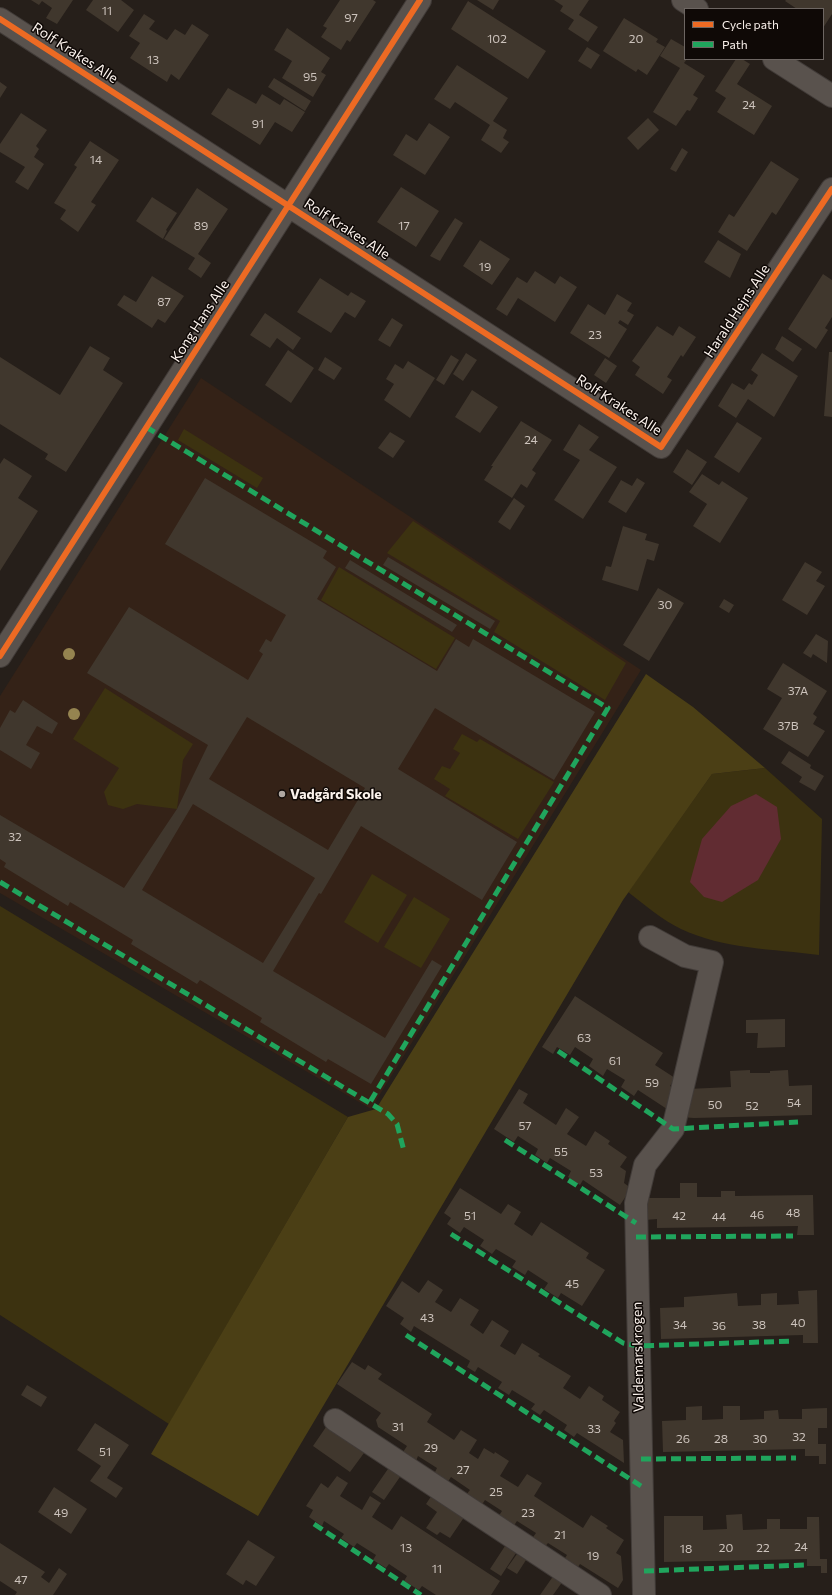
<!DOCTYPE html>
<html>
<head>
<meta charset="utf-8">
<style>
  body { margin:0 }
  #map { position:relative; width:832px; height:1595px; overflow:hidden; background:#261f1a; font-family:Commissioner,sans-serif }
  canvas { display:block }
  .legend { position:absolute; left:684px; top:8px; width:140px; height:52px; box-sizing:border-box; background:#0f0906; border:1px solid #6d6662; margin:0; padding:5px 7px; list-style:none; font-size:12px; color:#fbf2ec }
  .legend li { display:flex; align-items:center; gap:8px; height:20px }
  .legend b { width:20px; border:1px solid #6d6662 }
</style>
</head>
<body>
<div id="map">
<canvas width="832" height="1595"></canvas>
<ul class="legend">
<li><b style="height:5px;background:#ed6a23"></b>Cycle path</li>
<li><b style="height:5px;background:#20a55d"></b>Path</li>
</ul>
</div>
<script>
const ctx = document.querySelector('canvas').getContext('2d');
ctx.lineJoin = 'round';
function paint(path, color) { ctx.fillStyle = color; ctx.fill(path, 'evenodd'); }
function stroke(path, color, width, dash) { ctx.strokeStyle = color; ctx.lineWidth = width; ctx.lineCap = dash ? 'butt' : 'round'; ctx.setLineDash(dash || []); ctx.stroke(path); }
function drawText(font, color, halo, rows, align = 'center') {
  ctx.font = font + ' Commissioner,sans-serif'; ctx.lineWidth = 3; ctx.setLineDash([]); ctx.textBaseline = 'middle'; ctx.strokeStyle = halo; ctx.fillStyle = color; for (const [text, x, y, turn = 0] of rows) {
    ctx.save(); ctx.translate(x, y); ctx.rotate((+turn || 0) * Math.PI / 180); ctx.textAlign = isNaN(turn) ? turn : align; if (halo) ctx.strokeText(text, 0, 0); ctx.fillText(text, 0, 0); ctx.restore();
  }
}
const built = new Path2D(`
  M201,378L641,670L371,1109L0,893V696Z`);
const green = new Path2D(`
  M184,429L263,478L257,488L178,440Z
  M413,521L626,663L605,700L494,632L500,621L387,553Z
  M339,567L455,638L436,669L321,600Z
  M105,688L193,744L183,760L177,809L137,804L123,809L108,805L104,792L119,768L73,739Z
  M462,734L477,742L480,739L554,782L518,839L445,796L450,789L434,779L442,766L450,769L460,753L453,749Z
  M765,768L822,819L819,955C774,949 723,949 681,929C662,920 645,905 628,892L712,774Z
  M372,874L407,895L378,943L344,922Z
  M414,897L450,919L421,968L384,947Z
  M0,906L348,1117L169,1424L0,1315Z`);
const forest = new Path2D(`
  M646,674L693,707L765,768L712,774L623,900L258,1516L151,1454L348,1117L376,1109Z`);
const water = new Path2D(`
  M756,794L777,807L781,839L758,880L722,902L704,897L690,882L702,839L731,806Z`);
const building = new Path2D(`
  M31,0H73L57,24L46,18L52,8L42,1L39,5Z
  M93,0H121L134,10L118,32L86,10Z
  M340,0H373L376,2L350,42L347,40L341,50L321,37L327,28L323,26Z
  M477,0H499L493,10Z
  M554,0H589L579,15L598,27L588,42L568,29L574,20L560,11L563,6Z
  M786,0H832V14L823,28V9H797L785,1Z
  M468,1L546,51L528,79L451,29Z
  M144,14L155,21L149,29L167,40L175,29L185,35L192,24L209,35L179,80L171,74L167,82L130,58L140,43L129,36Z
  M624,18L658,39L656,42L665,47L647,75L638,69L636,72L603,51Z
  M287,28L330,58L321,72L326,75L313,97L282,78L292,61L274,50Z
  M671,39L685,47V59H687L684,63L705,76L693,95L698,98L690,111L687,110L676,126L653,112L680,68L660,56Z
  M587,47L600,55L591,69L578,61Z
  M736,59H742L750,64L737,84L772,106L754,135L717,112L726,98L715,91Z
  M457,65L508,98L493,121L507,130L503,138L509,142L501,153L481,140L490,125L455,102L450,109L434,99Z
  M274,78L311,101L305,111L268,87Z
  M0,82L7,87L0,98Z
  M228,88L256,104L262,94L280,105L284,99L305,112L292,132L275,122L260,145L211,114Z
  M21,113L47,130L36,146L39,149L34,157L44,164L28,190L15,182L25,167L0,152V144Z
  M648,118L659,130L638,150L627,138Z
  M429,123L450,137L425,175L393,155L406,134L417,141Z
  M90,141L119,160L91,202L96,205L78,232L60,219L66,210L54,203L77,167L74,165Z
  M682,148L688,152L676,172L670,169Z
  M771,161L799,179L776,215L772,212L747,251L718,232L729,214L734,217Z
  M401,187L439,211L416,247L377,222Z
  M197,188L228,209L198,254L211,263L201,278L188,269L195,258L164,239Z
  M152,197L177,213L166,230L167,231L163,239L136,221Z
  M455,218L463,223L440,261L430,256Z
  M480,240L510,259L492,285L463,266Z
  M718,240L741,254L730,278L704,262Z
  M535,271L555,284L560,276L577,287L555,322L518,298L507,316L496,309L517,277L527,283Z
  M823,274L832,280V317L825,328L828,330L816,349L788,329Z
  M152,276L184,296L165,323L158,319L152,328L117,305L124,295L136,302Z
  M320,278L348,296L351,292L366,301L355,318L345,312L331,333L297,312Z
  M617,294L632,303L627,311L634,315L628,325L620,320L618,323L627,329L609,358L570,333L588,304L605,315Z
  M265,313L301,338L293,350L277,338L270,348L250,335Z
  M392,318L403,325L390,347L378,340Z
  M657,326L673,336L679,326L696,337L683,357L681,355L667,377L672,380L663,394L635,375L640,367L632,361Z
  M782,336L802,349L793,362L775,349Z
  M90,346L110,358L103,370L123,383L66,472L45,459L48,454L0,424V357L60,395Z
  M288,350L314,368L291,403L265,385Z
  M829,352H832V417L824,416Z
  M466,353L477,360L463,381L453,374Z
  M762,353L798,376L774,417L748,399L736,418L718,406L732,383L744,390L749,383L752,385L758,375L751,370Z
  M451,355L459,360L444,385L436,380Z
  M325,357L342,368L334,380L318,370Z
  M605,358L617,366L606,383L594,375Z
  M408,361L435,378L410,418L384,400L394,384L386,379L395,364L403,369Z
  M472,390L498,407L480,433L455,417Z
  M521,421L552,440L532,470L536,473L527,488L521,484L512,498L484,480L493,466H491Z
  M737,422L762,438L739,473L714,457Z
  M579,424L599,437L589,450L617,467L583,519L554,500L580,460L563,450Z
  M390,432L405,441L393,458L378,448Z
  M687,449L707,462L692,485L673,472Z
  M4,458L32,476L18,498L38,511L0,571V464Z
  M702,474L719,485L722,481L748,498L720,543L693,526L707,504L689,492Z
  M205,478L327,551L323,558L336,567L317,599L437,671L456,639L469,647L473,639L595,712L554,780L435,708L398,769L517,842L482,900L361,826L321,894L319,893L273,971L385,1038L432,960L442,966L371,1084L328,1059L326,1062L260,1022L262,1018L200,980L197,984L131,944L133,940L70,902L68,906L4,867L6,863L0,859V815L124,888L177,809L208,745L87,673L129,607L248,680L263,654L259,651L266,639L271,642L286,615L165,544ZM247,717L365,788L328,850L209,779ZM193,804L315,878L263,963L142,890Z
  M637,478L645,483L626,513L608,502L621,480L632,486Z
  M514,498L525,506L510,530L498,522Z
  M623,526L647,534L645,540L659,544L654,561L647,559L638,591L602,580L606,566L611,567Z
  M388,557L495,621L490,629L383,565Z
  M350,560L457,625L452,632L345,568Z
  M805,562L822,572L816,581L825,586L807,615L782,600Z
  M658,588L684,603L649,661L623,645Z
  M724,599L734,605L729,613L719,607Z
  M816,634L828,641L827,663L813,654L811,658L803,653Z
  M783,663L827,691L813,714L817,717L813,724L825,731L808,757L763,729L782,698L767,689Z
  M23,700L58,723L52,734L37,726L26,745L40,753L31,769L0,750V728L10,710L15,713Z
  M789,751L811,765L810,768L824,776L815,791L799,782L802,777L781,763Z
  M575,996L663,1053L655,1065L675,1078L670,1086L676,1090L670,1111L638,1090L634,1096L621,1087L625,1080L607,1069L603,1076L589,1066L593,1059L575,1047L570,1055L557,1047L553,1054L542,1047Z
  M785,1019V1047L757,1048L758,1033H746V1020Z
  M750,1070V1073H770V1071L788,1070L789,1086L812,1085V1115L694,1118L680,1117L688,1089L731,1087L730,1071Z
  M519,1089L528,1094L523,1103L556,1125L566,1108L579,1117L567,1134L586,1146L595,1131L610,1141L608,1144L627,1157L620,1167L626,1171L624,1183L628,1186L626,1196L620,1205L583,1180L580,1185L568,1177L571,1171L550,1158L547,1163L535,1155L538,1149L518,1136L514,1142L494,1129Z
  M680,1183H697V1197H721V1191H735V1196L813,1195L814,1235H797L798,1226L657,1228V1219L645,1220V1198H680Z
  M460,1188L501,1214L508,1204L521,1212L514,1224L532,1236L541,1222L589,1253L586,1258L605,1270L582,1306L561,1293L558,1298L544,1289L548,1283L528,1270L525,1275L512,1267L516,1261L496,1249L492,1254L480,1246L484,1240L464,1227L460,1233L447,1224L451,1218L444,1213Z
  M428,1280L443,1290L435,1302L451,1312L460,1298L479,1310L470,1325L483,1334L492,1320L509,1331L500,1346L515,1355L522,1343L540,1354L538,1356L571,1376L563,1388L580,1399L589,1386L604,1396L602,1400L620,1412L614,1421L616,1423L610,1432L623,1440L624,1463L577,1433L574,1437L564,1430L567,1425L544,1410L540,1415L531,1409L535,1404L512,1390L509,1395L498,1388L502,1382L478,1367L475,1372L467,1367L470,1361L414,1326L411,1332L400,1324L404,1318L386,1306L402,1281L419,1293Z
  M817,1290L818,1343H803V1335L661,1339L660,1308L684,1307V1297L737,1293L738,1306L761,1305V1294L777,1293V1305L799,1304L798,1291Z
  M352,1362L365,1370L368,1365L382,1374L378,1379L432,1414L427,1422L454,1440L461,1430L477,1440L469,1453L478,1459L484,1448L494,1454L495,1452L509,1461L500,1476L518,1487L527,1474L542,1483L534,1496L583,1528L591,1515L608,1526L606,1528L624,1540L616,1553L621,1556L623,1580L618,1588L580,1564L576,1570L563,1561L567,1555L548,1543L544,1548L531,1540L536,1533L517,1521L513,1527L498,1517L502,1511L485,1500L481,1506L465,1496L470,1490L451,1477L447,1483L434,1474L437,1468L418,1456L416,1461L403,1452L407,1446L378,1427L376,1420L381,1413L337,1384Z
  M27,1385L47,1397L41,1407L21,1395Z
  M702,1406V1420L723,1419V1406H740V1420L764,1419V1411L778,1410L779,1419H802V1409L827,1408V1428H818V1444H826V1464H819V1456H805V1449L663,1452L662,1421L686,1420V1407Z
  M95,1423L129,1445L107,1478L123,1488L116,1498L90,1481L101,1466L77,1450Z
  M326,1427L364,1453L350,1472L313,1446Z
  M390,1466L402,1474L384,1500L372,1492Z
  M337,1476L348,1483L340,1496L362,1510L370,1496L381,1503L372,1517L392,1530L401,1516L500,1581L491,1595H436L422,1586L419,1590L404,1581L407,1576L389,1564L386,1568L373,1560L376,1555L357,1543L354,1547L341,1538L344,1534L324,1521L322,1526L309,1517L313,1510L306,1506L321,1483L328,1488Z
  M54,1487L87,1509L71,1534L38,1512Z
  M432,1495L465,1516L450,1538L440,1532L437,1535L426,1528L437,1512L426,1504Z
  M742,1514L743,1530L767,1529V1519H780V1529H807V1517H819L820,1559H827V1573H821V1566H807V1559L664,1562V1516H703V1530L727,1529L726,1515Z
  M248,1540L275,1557L256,1586L246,1580L243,1585L226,1574Z
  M0,1543L45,1572L41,1577L49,1583L59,1568L67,1574L53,1595H15L17,1592L0,1581Z
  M505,1546L516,1553L501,1576L490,1569Z
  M517,1554L526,1560L517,1574L507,1568Z
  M554,1575L563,1581L553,1595H540Z`);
const minor = new Path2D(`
  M683,0L697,9
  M0,19L661,447L832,189
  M774,59L832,96
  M0,656L420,0
  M335,1420L600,1595
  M644,1595L636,1203L645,1165L673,1129L712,962L685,956L650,937`);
const quiet = new Path2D(`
  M146,427L608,708L370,1102
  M0,882L388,1114L397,1124L404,1151
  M558,1051L673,1129L798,1122
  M505,1140L636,1223
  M451,1234L623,1343L638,1346L794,1341
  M636,1237L793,1236
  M406,1335L641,1486
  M641,1459L796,1458
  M314,1524L421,1595
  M644,1571L805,1565`);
const cycleway = new Path2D(`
  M0,19L661,447L832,189
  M0,656L420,0`);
const trees = [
  [69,654],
  [74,714]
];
const markers = [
  [282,794,4,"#b0a8a2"]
];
const numberNames = [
  ["11",107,11],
  ["97",351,18],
  ["102",497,39],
  ["20",636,39],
  ["13",153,60],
  ["95",310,77],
  ["24",749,105],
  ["91",258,124],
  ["14",96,160],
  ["89",201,226],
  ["17",404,226],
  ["19",485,267],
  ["87",164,302],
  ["23",595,335],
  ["24",531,440],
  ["30",665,605],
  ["37A",798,691],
  ["37B",788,726],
  ["32",15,837],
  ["63",584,1038],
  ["61",615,1061],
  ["59",652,1083],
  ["54",794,1103],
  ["50",715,1105],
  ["52",752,1106],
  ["57",525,1126],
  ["55",561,1152],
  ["53",596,1173],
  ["48",793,1213],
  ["46",757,1215],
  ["51",470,1216],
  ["42",679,1216],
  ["44",719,1217],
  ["45",572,1284],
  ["43",427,1318],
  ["40",798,1323],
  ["34",680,1325],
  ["38",759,1325],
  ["36",719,1326],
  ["31",398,1427],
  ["33",594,1429],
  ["32",799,1437],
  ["26",683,1439],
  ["28",721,1439],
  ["30",760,1439],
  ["29",431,1448],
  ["51",105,1452],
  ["27",463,1470],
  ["25",496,1492],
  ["49",61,1513],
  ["23",528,1513],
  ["21",560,1535],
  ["24",801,1547],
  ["13",406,1548],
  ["20",726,1548],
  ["22",763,1548],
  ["18",686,1549],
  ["19",593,1556],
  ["11",437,1569],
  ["47",21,1580]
];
const streetNames = [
  ["Rolf Krakes Alle",75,53,33],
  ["Rolf Krakes Alle",347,229,33],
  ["Harald Hejns Alle",737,311,-57],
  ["Kong Hans Alle",200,321,-57],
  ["Rolf Krakes Alle",619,405,33],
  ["Valdemarskrogen",638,1357,-91]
];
const poiNames = [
  ["Vadgård Skole",290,794]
];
paint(built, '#342217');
paint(green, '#3c3210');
paint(forest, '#4b3f15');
paint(water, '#612c32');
paint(building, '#40372d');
stroke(minor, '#413b38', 24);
stroke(minor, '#59524d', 22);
stroke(quiet, '#20a55d', 5, [10, 5]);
stroke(cycleway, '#ed6a23', 6);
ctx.fillStyle = '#958450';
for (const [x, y] of trees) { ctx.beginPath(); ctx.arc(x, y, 6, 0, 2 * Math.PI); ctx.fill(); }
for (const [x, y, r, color] of markers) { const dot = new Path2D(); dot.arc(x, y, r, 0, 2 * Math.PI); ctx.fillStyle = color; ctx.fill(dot); stroke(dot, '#0f0906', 1.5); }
drawText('12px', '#ccc3bc', null, numberNames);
drawText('14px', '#fbf2ec', '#0f0906', streetNames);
drawText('bold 14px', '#fbf2ec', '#0f0906', poiNames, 'left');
</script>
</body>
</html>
